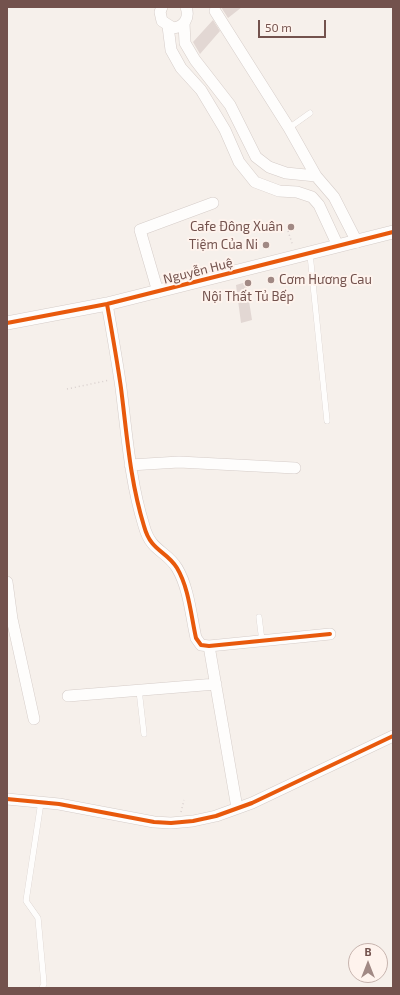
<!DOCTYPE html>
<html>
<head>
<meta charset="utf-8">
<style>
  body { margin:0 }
  #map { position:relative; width:400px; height:995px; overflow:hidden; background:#f6f0eb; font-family:"Exo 2",sans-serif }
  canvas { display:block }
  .frame { position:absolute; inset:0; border:8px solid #73524d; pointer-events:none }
  .north { position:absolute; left:348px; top:943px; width:40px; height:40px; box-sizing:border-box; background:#fef3ed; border:1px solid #c6b3ad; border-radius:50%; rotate:0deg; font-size:11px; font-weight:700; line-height:16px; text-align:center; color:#73524d }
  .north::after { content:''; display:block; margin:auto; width:14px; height:18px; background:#a18984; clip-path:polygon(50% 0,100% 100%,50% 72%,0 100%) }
  .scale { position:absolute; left:258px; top:20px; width:68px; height:18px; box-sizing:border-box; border:2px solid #73524d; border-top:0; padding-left:5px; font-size:12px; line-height:14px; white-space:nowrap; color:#73524d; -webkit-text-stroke:3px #fef3ed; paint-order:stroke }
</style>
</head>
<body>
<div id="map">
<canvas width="400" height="995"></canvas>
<div class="frame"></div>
<div class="north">B</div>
<div class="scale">50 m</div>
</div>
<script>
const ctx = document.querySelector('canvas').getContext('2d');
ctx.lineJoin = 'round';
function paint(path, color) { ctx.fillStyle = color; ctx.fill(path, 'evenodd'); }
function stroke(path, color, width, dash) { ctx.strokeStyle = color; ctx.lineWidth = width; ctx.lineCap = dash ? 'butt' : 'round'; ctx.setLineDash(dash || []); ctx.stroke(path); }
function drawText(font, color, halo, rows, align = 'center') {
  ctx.font = font + ' "Exo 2",sans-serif'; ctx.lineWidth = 4; ctx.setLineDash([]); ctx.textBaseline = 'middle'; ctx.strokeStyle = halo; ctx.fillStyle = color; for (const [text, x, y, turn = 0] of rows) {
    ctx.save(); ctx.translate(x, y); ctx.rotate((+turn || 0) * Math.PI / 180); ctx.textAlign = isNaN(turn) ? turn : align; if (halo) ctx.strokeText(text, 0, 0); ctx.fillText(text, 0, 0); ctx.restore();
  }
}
const building = new Path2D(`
  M221,7H242L228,18Z
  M213,20L220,31L200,54L193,42Z
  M246,282L252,320L241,323L236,285Z`);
const path = new Path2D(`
  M288,231L293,246
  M67,389L110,380
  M181,812L184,800`);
const service = new Path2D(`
  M289,128L310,113
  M310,254L327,421
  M259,617L262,641
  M139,690L144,734
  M41,802L26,901L38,918L44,984L42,988`);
const minor = new Path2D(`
  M162,7L160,12L162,21L173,28C184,27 190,18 186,7
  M215,11L289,128L316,176
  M184,23L185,43L195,60L230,105L256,157L269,167L286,173L316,176L334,197L357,242
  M168,26L171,50L181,68L201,90L225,130L239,162L255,182L279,191L297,192L312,197L319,205L338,246
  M158,292L140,230L213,203
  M107,304C112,332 117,360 121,388C127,435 130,481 144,526C151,552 166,550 177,568C189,588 191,616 196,638L201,645L209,646L330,634
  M130,465L179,462L295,468
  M7,582L12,619L34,719
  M209,646L237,808
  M68,696L216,684
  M7,799L59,804L154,822L171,823L193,821L216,816L252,803L393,736`);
const tertiary = new Path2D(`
  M7,323L107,304L393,232`);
const cycleway = new Path2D(`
  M107,304C112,332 117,360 121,388C127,435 130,481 144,526C151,552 166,550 177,568C189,588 191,616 196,638L201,645L209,646L330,634
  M7,323L107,304L393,232
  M7,799L59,804L154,822L171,823L193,821L216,816L252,803L393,736`);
const markers = [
  [291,227,4,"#a18984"],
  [266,245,4,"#a18984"],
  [271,280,4,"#a18984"],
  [248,283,4,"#a18984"]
];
const poiNames = [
  ["Cafe Đông Xuân",283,227],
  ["Tiệm Của Ni",258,245],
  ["Cơm Hương Cau",279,280,"left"],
  ["Nội Thất Tủ Bếp",248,297,"center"]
];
const streetNames = [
  ["Nguyễn Huệ",198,271,-14]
];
paint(building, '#e2d7d3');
stroke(service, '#d5ccc8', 6);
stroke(minor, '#d5ccc8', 12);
stroke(tertiary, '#d5ccc8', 14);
stroke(path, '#d9d0ce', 1.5, [1, 3]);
stroke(service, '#fefdfc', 5.5);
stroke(minor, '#fefdfc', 11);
stroke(tertiary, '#fefdfc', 13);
stroke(cycleway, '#e8590c', 4);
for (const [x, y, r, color] of markers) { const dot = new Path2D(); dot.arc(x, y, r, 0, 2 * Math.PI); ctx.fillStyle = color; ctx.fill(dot); stroke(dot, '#fef3ed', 1.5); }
drawText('13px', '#73524d', '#fef3ed', poiNames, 'right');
drawText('13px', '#73524d', '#fef3ed', streetNames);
</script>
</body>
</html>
